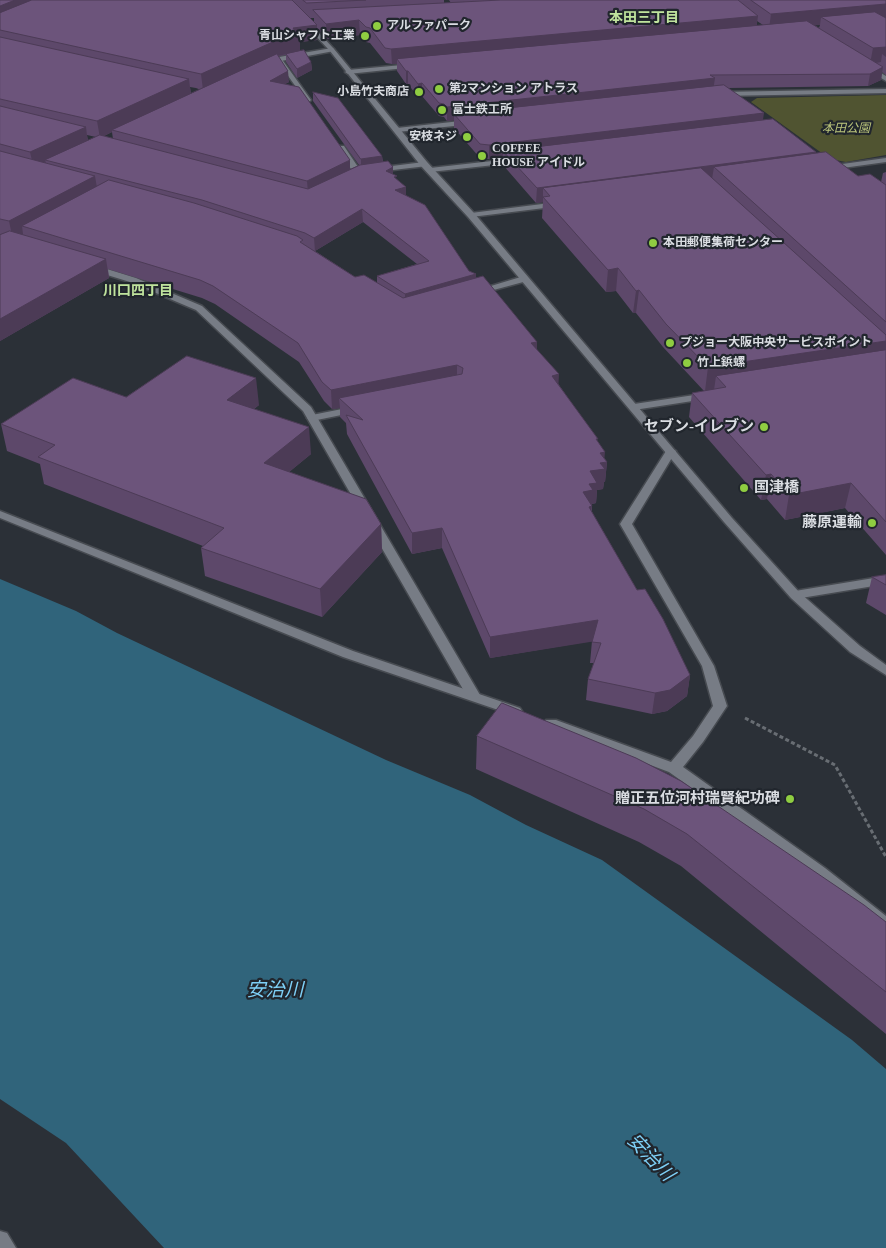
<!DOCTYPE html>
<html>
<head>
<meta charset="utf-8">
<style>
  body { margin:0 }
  canvas { display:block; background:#2b3037 }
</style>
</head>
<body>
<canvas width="886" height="1248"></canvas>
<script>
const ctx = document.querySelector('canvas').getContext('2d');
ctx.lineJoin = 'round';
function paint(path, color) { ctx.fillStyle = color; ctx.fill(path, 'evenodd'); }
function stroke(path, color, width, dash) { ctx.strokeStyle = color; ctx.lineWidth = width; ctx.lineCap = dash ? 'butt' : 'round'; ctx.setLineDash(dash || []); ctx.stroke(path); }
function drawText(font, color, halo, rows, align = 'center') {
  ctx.font = font + ' "Times New Roman","Noto Sans JP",serif'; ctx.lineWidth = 4.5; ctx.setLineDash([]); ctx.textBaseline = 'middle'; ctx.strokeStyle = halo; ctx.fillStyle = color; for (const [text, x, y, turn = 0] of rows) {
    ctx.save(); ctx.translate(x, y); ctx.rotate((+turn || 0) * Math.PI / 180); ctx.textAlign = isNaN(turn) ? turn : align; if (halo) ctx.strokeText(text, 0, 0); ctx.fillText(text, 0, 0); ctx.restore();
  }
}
const green = new Path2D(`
  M886,95V155L846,162L830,159L751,102L757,98Z`);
const water = new Path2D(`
  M0,579L76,611L117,633L386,760L470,795L526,825L602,860L852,1040L886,1069V1248H164L66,1143L0,1099Z`);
const path = new Path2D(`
  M745,718L835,765L886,857`);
const service = new Path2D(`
  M277,58H281L311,100L310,101H306L276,59Z
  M338,146H344L362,173L361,175H355L337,148Z
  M357,406L361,407V411L312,421L307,418L312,415Z
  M0,1231L7,1233L16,1248H0Z`);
const minor = new Path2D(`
  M332,48L334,49V51L281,61L266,67L263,65L279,57Z
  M413,64L415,65V67L348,74L345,72L348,70Z
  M867,65L886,76V81L865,68V66Z
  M886,89V93L719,96L716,94L719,92Z
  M470,120L474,122L473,124L397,132L393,130L397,128Z
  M519,158H522V162L430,172L426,170L430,168Z
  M886,158V162L828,170L824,168L828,166Z
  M424,162H427V166L376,172L372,170L376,168Z
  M558,202H561V206L471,217L467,215L471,213Z
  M524,276L528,279L527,281L475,295L471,292Z
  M708,393L712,394V398L634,410L629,407L634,404Z
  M671,448L676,451L632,524L714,666L727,706L703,742L683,767L825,868L886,916V931L880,929L815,876L669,772L546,726L544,723L546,720H556L671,762L693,736L713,706L702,666L620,524L666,451Z
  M0,511L353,651L520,708L522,711L520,714H510L343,657L0,518Z
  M886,576V584L795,599L789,595L795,591Z`);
const tertiary = new Path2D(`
  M282,0H288L334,49L427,162L474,213L732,518L799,592L860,646L886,665V675L850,652L791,598L724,522L468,217L421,166L330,51Z
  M94,265L136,278L202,306L311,407L480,695L478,698H468L303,411L196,310L130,282L91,270V266Z`);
const wall = new Path2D(`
  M0,0H444V3H451L449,0H886V75L882,72L881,80L868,86L728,88L763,120L816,152V153L858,176L881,182L883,173L886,172V555L845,508L785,520L767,499L761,500L689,417L692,393L704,391L663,347L636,313H633L616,291L606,292L542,218L543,202L536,203L503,165V157L489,159L480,158L454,128V120L447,121L444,117L439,116L422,96L418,97L408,84H406L397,71V64H392L386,63L370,43L366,42L360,35L327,39L317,28V40L300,42V51L311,62L312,70L297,78L286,62V55L278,56L289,82L285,84L350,169L359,165L313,101V92L382,156L383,162L393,167V174L397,180L406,196L469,271L476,274V278L537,342V350L559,385L598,442L604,458L607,462L605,482H604L603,489L597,490L596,503L592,504V512L637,590L690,675L687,696L667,711L652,714L586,700L588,679L594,663H590L592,641L490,658L442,548L412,554L347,434L346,423L340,417V408L332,409L324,401L299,362L215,304L202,298L108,269L109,278L0,341ZM309,18H314V23ZM757,21L763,25L757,26ZM814,25H820L819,28ZM190,87L196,88L201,90L191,94ZM112,132L113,139L104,136ZM87,135L96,137L88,141ZM363,222L417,264L377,276V283L355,277L315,251Z
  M126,397L259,405L254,409L311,454L289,472L381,524L382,552L322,617L205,576L201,548L203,546L44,484L40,464L7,451L1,424Z
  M886,575V615L866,603L872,577Z
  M502,703L886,922V1034L681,866L639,842L476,769L477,736Z`);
const shadedWall = new Path2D(`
  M15,0H56L0,21V6Z
  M886,4V19L821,17L820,25L769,29L771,14Z
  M758,16L756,31L397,59V64H392L391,49Z
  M359,20L360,35L327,39L326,24Z
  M317,25V40L300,42V52L276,56L203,90L201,74L293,28Z
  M886,47V57L882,54L881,62L870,64L873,48Z
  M311,62L312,70L297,78V69Z
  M883,67L881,80L868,86L870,74Z
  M288,71L289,82L271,91L270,81Z
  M406,71H408V84H406Z
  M715,78L713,91L454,114V120L447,121V107Z
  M189,79L191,96L112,130V132L100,138L97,121Z
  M422,83V96L418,97V84Z
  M764,113L762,126L503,151V157L489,159V145Z
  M86,127L88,144L45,160L46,163L34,169L30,152Z
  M816,152L814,166L714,167L712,179L550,196L543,188V202L536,203L537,188Z
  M382,156L383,166L361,168V159Z
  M350,160V171L308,193L307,181Z
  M393,167V179L386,171Z
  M95,176L98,194L22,226L23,234L13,240L9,221Z
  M406,187V199L395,190Z
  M362,209L363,222L315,251L314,238Z
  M106,259L109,278L0,341V319Z
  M618,268L616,291L606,292L608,270Z
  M476,274V287L405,307V294Z
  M639,290L636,313H633L636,291Z
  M886,341V364L716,376L714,390L705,391L708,367Z
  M537,342V361L531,343Z
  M457,365V384L339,398L340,408L332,409L331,390Z
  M559,374L558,393L552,376Z
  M256,378L259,405L230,427L227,400Z
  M309,427L311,454L266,491L264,463Z
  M605,452L604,463L607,462L605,482H604L603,489L597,490L596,503L592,504L590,527L583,492L590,471L600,453Z
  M771,474L767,499L761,500L766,475Z
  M851,483L845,508L785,520L789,495Z
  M381,524L382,552L322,617L320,589Z
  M442,528V548L412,554V533Z
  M598,620L596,641L490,658V637Z
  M690,675L687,696L667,711L652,714L655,693Z`);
const building = new Path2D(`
  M0,0H15L0,6Z
  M32,0H292L317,25L293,28L299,37L275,41L201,74L0,30V13Z
  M303,0H366L307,3Z
  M501,0H738L758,16L391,49L385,48L370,28L366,27L359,20L326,24L313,10Z
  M751,0H886V4L771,14Z
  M875,12L886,18V47L873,48L821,17Z
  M807,21L883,67L870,74L710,75L715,78L447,107L444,104L439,103L422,83L418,84L408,71H406L397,59Z
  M0,37L189,79L97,121L0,99Z
  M304,50L311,62L297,69L286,54Z
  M277,54L288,71L270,81L299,87L350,160L307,181L112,130Z
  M724,85L764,113L489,145L480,144L454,114Z
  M313,92L338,98L382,156L361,159Z
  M0,106L86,127L30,152L0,144Z
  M773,119L816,152L537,188L503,151Z
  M100,135L308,189L360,165L388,161L393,167L386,171L397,176L394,177L406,187L395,190L425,205L469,271L476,274L405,294L377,276L429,261L362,209L314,238L305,233L202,200L45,160Z
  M0,151L95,176L9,221L0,219Z
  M826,152L858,176L870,174L886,185V322L714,167Z
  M701,168L886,335V341L708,367L666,324L639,290L636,291L618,268L608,270L543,197L550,196L543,188Z
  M109,180L194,203L297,236L303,240L300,242L355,277L364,275L403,298L483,276L537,342L531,343L559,374L552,376L598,439H596L605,452L600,453L607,462L600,463L605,469L590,471L597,483L589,484L593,490L583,492L592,506L589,507L637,590L645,589L663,619L690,675L670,690L655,693L588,679L601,643L592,642L598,620L490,637L442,528L412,533L346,415L363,420L339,398L462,374L463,368L457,365L331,390L322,382L298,343L213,286L200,280L22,226Z
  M10,231L106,259L0,319V235Z
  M886,350V522L851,483L789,495L771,474L766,475L692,393L726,387L716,376Z
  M187,356L256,378L227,400L309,427L264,463L366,499L381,524L320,589L201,548L224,528L38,457L55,445L1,424L73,378L126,397Z
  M886,575V585L872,577Z
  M502,703L636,758L681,781L864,905L886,922V992L687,834L644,809L477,736Z`);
const markers = [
  [377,26,5,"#8fcd41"],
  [365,36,5,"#8fcd41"],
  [439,89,5,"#8fcd41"],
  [419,92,5,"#8fcd41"],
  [442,110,5,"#8fcd41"],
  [467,137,5,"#8fcd41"],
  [482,156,5,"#8fcd41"],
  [653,243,5,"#8fcd41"],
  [670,343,5,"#8fcd41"],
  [687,363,5,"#8fcd41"],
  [764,427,5,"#8fcd41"],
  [744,488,5,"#8fcd41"],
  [872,523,5,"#8fcd41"],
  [790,799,5,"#8fcd41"]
];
const farPoinames = [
  ["アルファパーク",387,26],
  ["青山シャフト工業",355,36,"right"],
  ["第2マンション アトラス",449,89],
  ["小島竹夫商店",409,92,"right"],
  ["富士鉄工所",452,110],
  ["安枝ネジ",457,137,"right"],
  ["COFFEE",492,149],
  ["HOUSE アイドル",492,163],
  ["本田郵便集荷センター",663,243],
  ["プジョー大阪中央サービスポイント",680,343],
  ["竹上鋲螺",697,363]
];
const farParknames = [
  ["本田公園",846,129]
];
const farNeighbourhoodnames = [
  ["本田三丁目",644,18],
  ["川口四丁目",138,291]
];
const poiNames = [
  ["セブン-イレブン",754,427],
  ["国津橋",754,488,"left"],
  ["藤原運輸",862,523],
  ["贈正五位河村瑞賢紀功碑",780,799]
];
const nearWaternames = [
  ["安治川",275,991],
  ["安治川",650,1158,46]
];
paint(green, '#505431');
paint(water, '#30647b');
stroke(service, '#474b51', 3);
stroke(minor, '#474b51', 3);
stroke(tertiary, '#474b51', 3);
stroke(path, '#686d73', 3, [4, 2.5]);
paint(service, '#777c85');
paint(minor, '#777c85');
paint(tertiary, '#777c85');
paint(wall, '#5d486a');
paint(shadedWall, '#4c3b56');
paint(building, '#6c547b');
stroke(building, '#4c3b56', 1);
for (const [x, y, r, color] of markers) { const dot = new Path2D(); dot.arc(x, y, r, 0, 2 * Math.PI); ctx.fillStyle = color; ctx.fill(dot); stroke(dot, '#21262d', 2); }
drawText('bold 12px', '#dadde2', '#21262d', farPoinames, 'left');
drawText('italic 12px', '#bcc67b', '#21262d', farParknames);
drawText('bold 14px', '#bfe39d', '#21262d', farNeighbourhoodnames);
drawText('bold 15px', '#dadde2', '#21262d', poiNames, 'right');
drawText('italic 19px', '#7ed0f7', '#21262d', nearWaternames);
</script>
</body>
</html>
